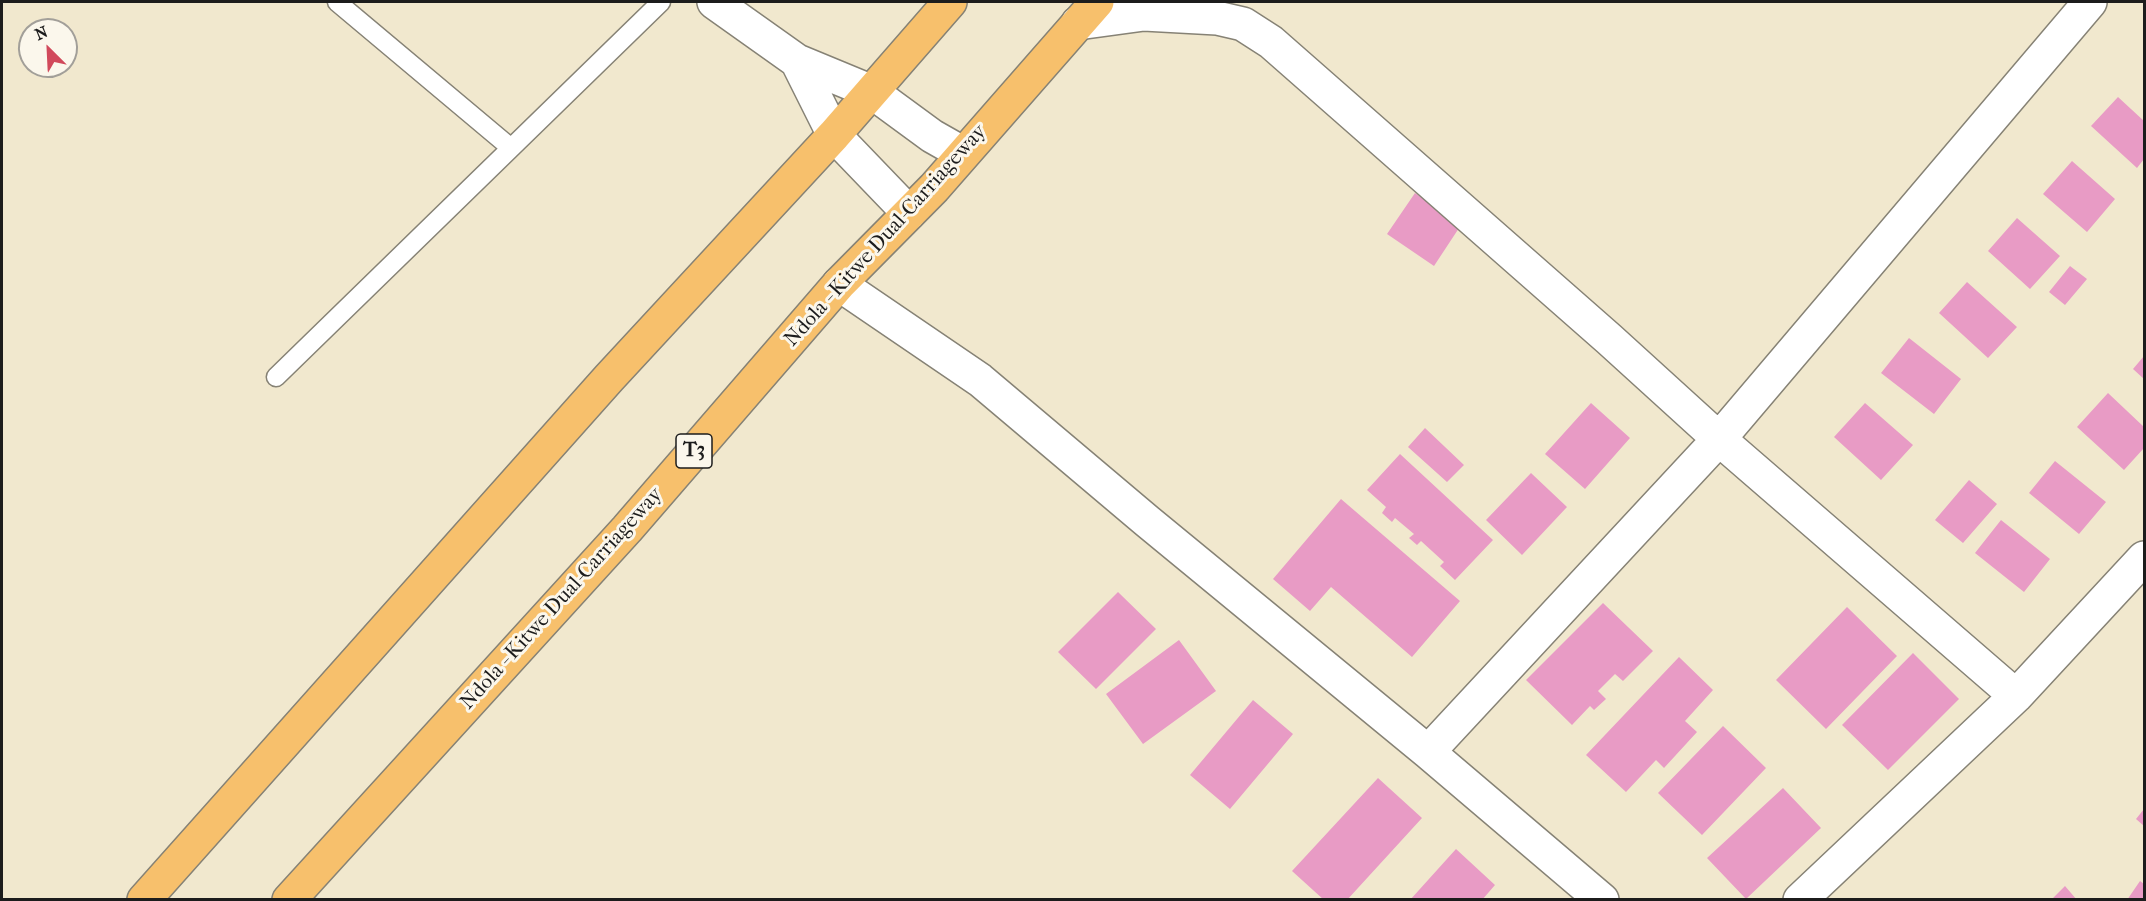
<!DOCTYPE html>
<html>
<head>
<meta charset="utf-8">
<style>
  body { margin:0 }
  #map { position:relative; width:2146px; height:901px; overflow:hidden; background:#f1e8ce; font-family:"IM FELL French Canon",serif }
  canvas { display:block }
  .frame { position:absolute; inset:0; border:3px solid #1c1c1c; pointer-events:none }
  .north { position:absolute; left:18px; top:18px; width:60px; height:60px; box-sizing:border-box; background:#fbf7ec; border:2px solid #a29f99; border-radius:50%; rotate:336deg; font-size:16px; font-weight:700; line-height:24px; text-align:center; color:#1c1c1c }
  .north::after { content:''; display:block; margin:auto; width:21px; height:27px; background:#d1495b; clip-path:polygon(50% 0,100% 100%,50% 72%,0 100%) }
</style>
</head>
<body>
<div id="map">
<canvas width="2146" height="901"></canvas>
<div class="frame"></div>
<div class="north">N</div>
</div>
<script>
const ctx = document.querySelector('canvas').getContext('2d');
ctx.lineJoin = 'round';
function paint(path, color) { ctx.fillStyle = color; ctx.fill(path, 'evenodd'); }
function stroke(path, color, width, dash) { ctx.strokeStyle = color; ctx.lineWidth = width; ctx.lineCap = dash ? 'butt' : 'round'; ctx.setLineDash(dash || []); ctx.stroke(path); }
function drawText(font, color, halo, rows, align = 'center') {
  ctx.font = font + ' "IM FELL French Canon",serif'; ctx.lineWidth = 6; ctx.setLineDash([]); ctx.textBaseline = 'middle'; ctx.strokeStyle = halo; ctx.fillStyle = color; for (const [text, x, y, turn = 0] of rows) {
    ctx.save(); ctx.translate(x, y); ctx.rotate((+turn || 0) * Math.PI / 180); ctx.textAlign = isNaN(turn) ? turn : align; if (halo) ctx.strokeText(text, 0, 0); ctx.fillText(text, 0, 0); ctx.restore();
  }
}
const building = new Path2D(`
  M2118,97L2144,121V159L2137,168L2091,126Z
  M2072,161L2115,199L2087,232L2043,194Z
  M1415,193L1461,225L1434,266L1387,234Z
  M2017,218L2060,256L2030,289L1988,251Z
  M2070,266L2087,279L2065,305L2049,292Z
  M1967,282L2017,327L1988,358L1939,313Z
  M1909,338L1961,379L1934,414L1881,373Z
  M2144,356V379L2133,369Z
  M2108,393L2144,427V448L2124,470L2077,427Z
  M1591,403L1630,438L1585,489L1545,454Z
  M1865,403L1913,445L1881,480L1834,437Z
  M1425,428L1464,465L1447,482L1408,447Z
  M1400,454L1493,540L1455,580L1440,566L1444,562L1421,541L1417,545L1409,538L1414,534L1395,518L1392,522L1382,513L1386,507L1367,490Z
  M2055,461L2106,502L2079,534L2029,493Z
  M1531,473L1567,507L1522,555L1486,520Z
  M1969,480L1997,504L1963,543L1935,520Z
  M1341,499L1460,601L1412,657L1331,587L1310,611L1273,579Z
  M2001,520L2050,559L2024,592L1975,553Z
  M1118,592L1156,629L1096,689L1058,652Z
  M1603,603L1653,651L1623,681L1615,674L1598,691L1606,699L1594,710L1590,706L1572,725L1526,680Z
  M1847,607L1897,656L1826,729L1776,680Z
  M1179,640L1216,691L1143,744L1106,694Z
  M1913,653L1959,699L1888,770L1842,725Z
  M1679,657L1713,690L1685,721L1697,732L1664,768L1656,760L1626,792L1586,755Z
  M1253,700L1293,734L1230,809L1190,775Z
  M1723,726L1766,768L1702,835L1658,793Z
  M1378,778L1422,818L1347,900H1324L1292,871Z
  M1783,788L1821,828L1746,899L1707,858Z
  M2144,809V826L2136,819Z
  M1456,849L1495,885L1482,900H1410Z
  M2140,881L2144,884V900H2127Z
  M2065,886L2077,900H2051Z`);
const service = new Path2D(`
  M337,2L511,148
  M276,377L661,2`);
const minor = new Path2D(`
  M714,2L797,61L872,92L932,136L962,153
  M1078,23L1144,14L1217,18L1243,24L1271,42L1609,339L1719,439L2016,696
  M797,61L834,135L909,213
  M839,284L980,380L1147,521L1428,752L1602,900
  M1428,752L1719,439L2090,2
  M1800,900L2016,696L2144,558`);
const trunk = new Path2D(`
  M144,900L609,378L834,135L950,2
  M289,900L627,529L839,284L934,188L1097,2`);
const shields = [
  [694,451,36]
];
const shieldNames = [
  ["T3",694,451]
];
const streetNames = [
  ["Ndola - Kitwe Dual-Carriageway",886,236,-48],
  ["Ndola - Kitwe Dual-Carriageway",562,599,-48]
];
paint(building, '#e89bc5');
stroke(service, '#868275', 21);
stroke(minor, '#868275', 36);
stroke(trunk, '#868275', 36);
stroke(service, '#fff', 18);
stroke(minor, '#fff', 33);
stroke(trunk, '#f7c06c', 33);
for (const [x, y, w] of shields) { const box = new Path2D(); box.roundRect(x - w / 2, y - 17, w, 34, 4.5); ctx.fillStyle = '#fbf7ec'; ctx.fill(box); stroke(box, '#1c1c1c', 1.5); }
drawText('bold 20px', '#1c1c1c', null, shieldNames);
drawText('21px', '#1c1c1c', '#fbf7ec', streetNames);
</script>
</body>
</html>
